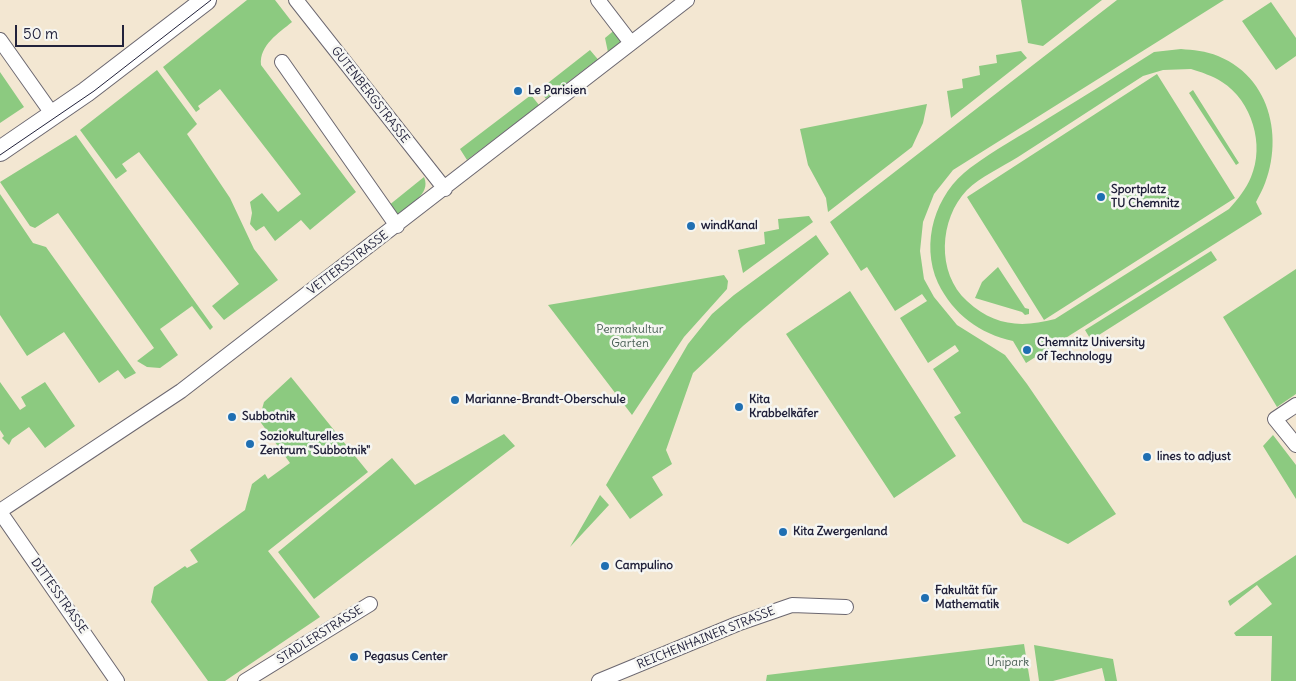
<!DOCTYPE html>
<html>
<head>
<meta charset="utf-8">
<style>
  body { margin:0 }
  #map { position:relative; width:1296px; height:681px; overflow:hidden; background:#f3e7d2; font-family:Delius,sans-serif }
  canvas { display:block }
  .scale { position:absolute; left:15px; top:25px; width:109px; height:22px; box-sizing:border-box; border:2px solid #22223b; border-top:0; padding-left:6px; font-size:15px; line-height:18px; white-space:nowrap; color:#22223b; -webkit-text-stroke:4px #f6f6f2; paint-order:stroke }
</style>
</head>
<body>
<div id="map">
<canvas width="1296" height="681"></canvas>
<div class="scale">50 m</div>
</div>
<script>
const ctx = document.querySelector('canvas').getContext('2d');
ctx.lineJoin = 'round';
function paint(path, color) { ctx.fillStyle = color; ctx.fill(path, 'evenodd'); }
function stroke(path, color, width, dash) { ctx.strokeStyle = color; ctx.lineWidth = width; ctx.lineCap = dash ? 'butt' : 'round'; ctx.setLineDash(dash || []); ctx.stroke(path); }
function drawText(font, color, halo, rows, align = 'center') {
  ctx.font = font + ' Delius,sans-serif'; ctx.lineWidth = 5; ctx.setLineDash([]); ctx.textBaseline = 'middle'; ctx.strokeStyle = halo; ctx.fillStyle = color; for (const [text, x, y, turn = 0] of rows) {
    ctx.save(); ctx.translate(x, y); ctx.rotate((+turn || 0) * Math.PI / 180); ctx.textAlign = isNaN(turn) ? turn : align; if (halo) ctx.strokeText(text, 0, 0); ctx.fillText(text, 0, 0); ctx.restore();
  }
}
const green = new Path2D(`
  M247,0H275L292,22C279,33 259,45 261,65L356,192L310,230L301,220L275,241L264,226L256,231L250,224L252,213L250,202L262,193L278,212L301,194L220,89L198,106L200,109L196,112L163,67Z
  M1021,0H1102L1043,46L1028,43Z
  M1117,0H1224L953,170L934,194L923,222L920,251L924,279L934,297L957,325L1005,355L1027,384L1116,514L1068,544L1023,522L954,417L961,413L933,369L959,351L955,345L928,363L900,318L927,301L922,294L895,311L867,267L861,271L830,222Z
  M1271,2L1296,38V56L1276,70L1242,21Z
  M617,28L621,42L609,57L605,38Z
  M1181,49C1193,50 1206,51 1218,56C1277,80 1286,153 1256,202L1262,214L1026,363L1013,341C980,334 953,314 938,283C920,243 935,194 970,168C994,150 1022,135 1047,119C1083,97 1118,75 1154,52ZM1191,69C1201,72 1213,76 1222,82C1252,101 1265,145 1251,177C1246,189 1238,199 1229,209L1055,319C1021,328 994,326 967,301C936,273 939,219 967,190C980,177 1002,167 1018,157C1060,130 1101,103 1143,76L1163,70Z
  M590,50L601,63L594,62L546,99L539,90Z
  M1021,51L1027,58L951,118L947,91L963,88L962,79L980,75L979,66L997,63L996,55Z
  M157,70L197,124L187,134L230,198L254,249L278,280L224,320L212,306L239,284L139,152L122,164L127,171L116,179L80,130Z
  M0,72L24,107L0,123Z
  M1157,74L1235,198L1044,320L967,197Z
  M1193,90L1239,163L1236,165L1189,93Z
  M531,95L539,105L467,160L460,149Z
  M927,104L923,123L912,147L828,212L826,198L808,165L800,129Z
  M76,135L213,327L210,330L192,306L160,329L178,355L160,368L147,367L137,361L154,348L58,213L35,228L30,226L0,182Z
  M424,177C432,195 407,206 395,216L388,206Z
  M0,194L33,243L46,247L136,373L125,379L118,370L99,383L64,332L27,356L0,315Z
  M809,216L813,222L743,273L738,250L765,244L764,232L779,229L778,219Z
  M816,235L829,254L743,326L693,373L666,450L672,464L652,477L663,495L630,519L606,485L688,344L712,314L734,295Z
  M1211,251L1217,260L1091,340L1085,330Z
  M998,267L1025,308L1029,309V314L1025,315L1022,312L975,298L982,282Z
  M1296,269V394L1277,407L1223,317Z
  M724,275L728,281L727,289L684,337L632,415L548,305Z
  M850,291L956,456L894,498L786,334Z
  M291,377L368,472L268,551L320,617L225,681H208L151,602L154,587L185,566L187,568L198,562L190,550L245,510L252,484L265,474L268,479L290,463L259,420L264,402Z
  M0,382L20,410L26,406L21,397L45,382L75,426L45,448L29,427L12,439L9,445L2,438L4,436L0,430Z
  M504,434L515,446L314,599L278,552L392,458L415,485Z
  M1273,435L1296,465V499L1263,446Z
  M600,495L609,505L570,547Z
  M1296,555V681H1271L1272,636H1236L1234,633L1272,604L1257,585L1230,606L1228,601Z
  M1024,644L1030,681H766L767,675Z
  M1034,645L1113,659L1117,681H1105L1102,668L1053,681H1039Z`);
const street = new Path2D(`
  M296,0L445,189
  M598,0L631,43
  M0,40L53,115
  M282,62L397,226
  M1296,405L1275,419L1296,445
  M0,511L181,391L687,0
  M0,512L117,681
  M245,681L370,604
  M599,681L737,624L792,605L846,607`);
const secondary = new Path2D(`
  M0,151L86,92L206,0`);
const tram = new Path2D(`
  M0,155L94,91L211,0`);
const markers = [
  [518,91,5,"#1f6fb2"],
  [1101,197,5,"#1f6fb2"],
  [691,226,5,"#1f6fb2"],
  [1027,350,5,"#1f6fb2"],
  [455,400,5,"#1f6fb2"],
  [739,407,5,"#1f6fb2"],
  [232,417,5,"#1f6fb2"],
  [250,444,5,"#1f6fb2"],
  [1147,457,5,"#1f6fb2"],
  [783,532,5,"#1f6fb2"],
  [605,566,5,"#1f6fb2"],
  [925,598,5,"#1f6fb2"],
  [354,657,5,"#1f6fb2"]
];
const poiNames = [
  ["Le Parisien",528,91],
  ["Sportplatz",1111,190],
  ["TU Chemnitz",1111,204],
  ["windKanal",701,226],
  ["Chemnitz University",1037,343],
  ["of Technology",1037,357],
  ["Marianne-Brandt-Oberschule",465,400],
  ["Kita",749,400],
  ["Krabbelkäfer",749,414],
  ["Subbotnik",242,417],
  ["Soziokulturelles",260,437],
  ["Zentrum \"Subbotnik\"",260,451],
  ["lines to adjust",1157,457],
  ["Kita Zwergenland",793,532],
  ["Campulino",615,566],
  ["Fakultät für",935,591],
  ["Mathematik",935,605],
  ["Pegasus Center",364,657]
];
const streetNames = [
  ["GUTENBERGSTRASSE",370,95,52],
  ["VETTERSSTRASSE",348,263,-37],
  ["DITTESSTRASSE",59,596,55],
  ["STADLERSTRASSE",320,635,-32],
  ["REICHENHAINER STRASSE",706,638,-22]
];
const parkNames = [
  ["Permakultur",630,330],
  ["Garten",630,344],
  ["Unipark",1008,663]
];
paint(green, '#8cca80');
stroke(street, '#6b6770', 16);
stroke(secondary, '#6b6770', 22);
stroke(street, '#fff', 14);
stroke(secondary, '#fff', 20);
stroke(tram, '#22223b', 1);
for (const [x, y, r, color] of markers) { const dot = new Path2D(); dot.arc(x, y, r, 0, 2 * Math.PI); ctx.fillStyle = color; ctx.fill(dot); stroke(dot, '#f6f6f2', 2); }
drawText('bold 12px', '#22223b', '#f6f6f2', poiNames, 'left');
drawText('12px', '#22223b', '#f6f6f2', streetNames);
drawText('12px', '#475d53', '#f6f6f2', parkNames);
</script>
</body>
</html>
